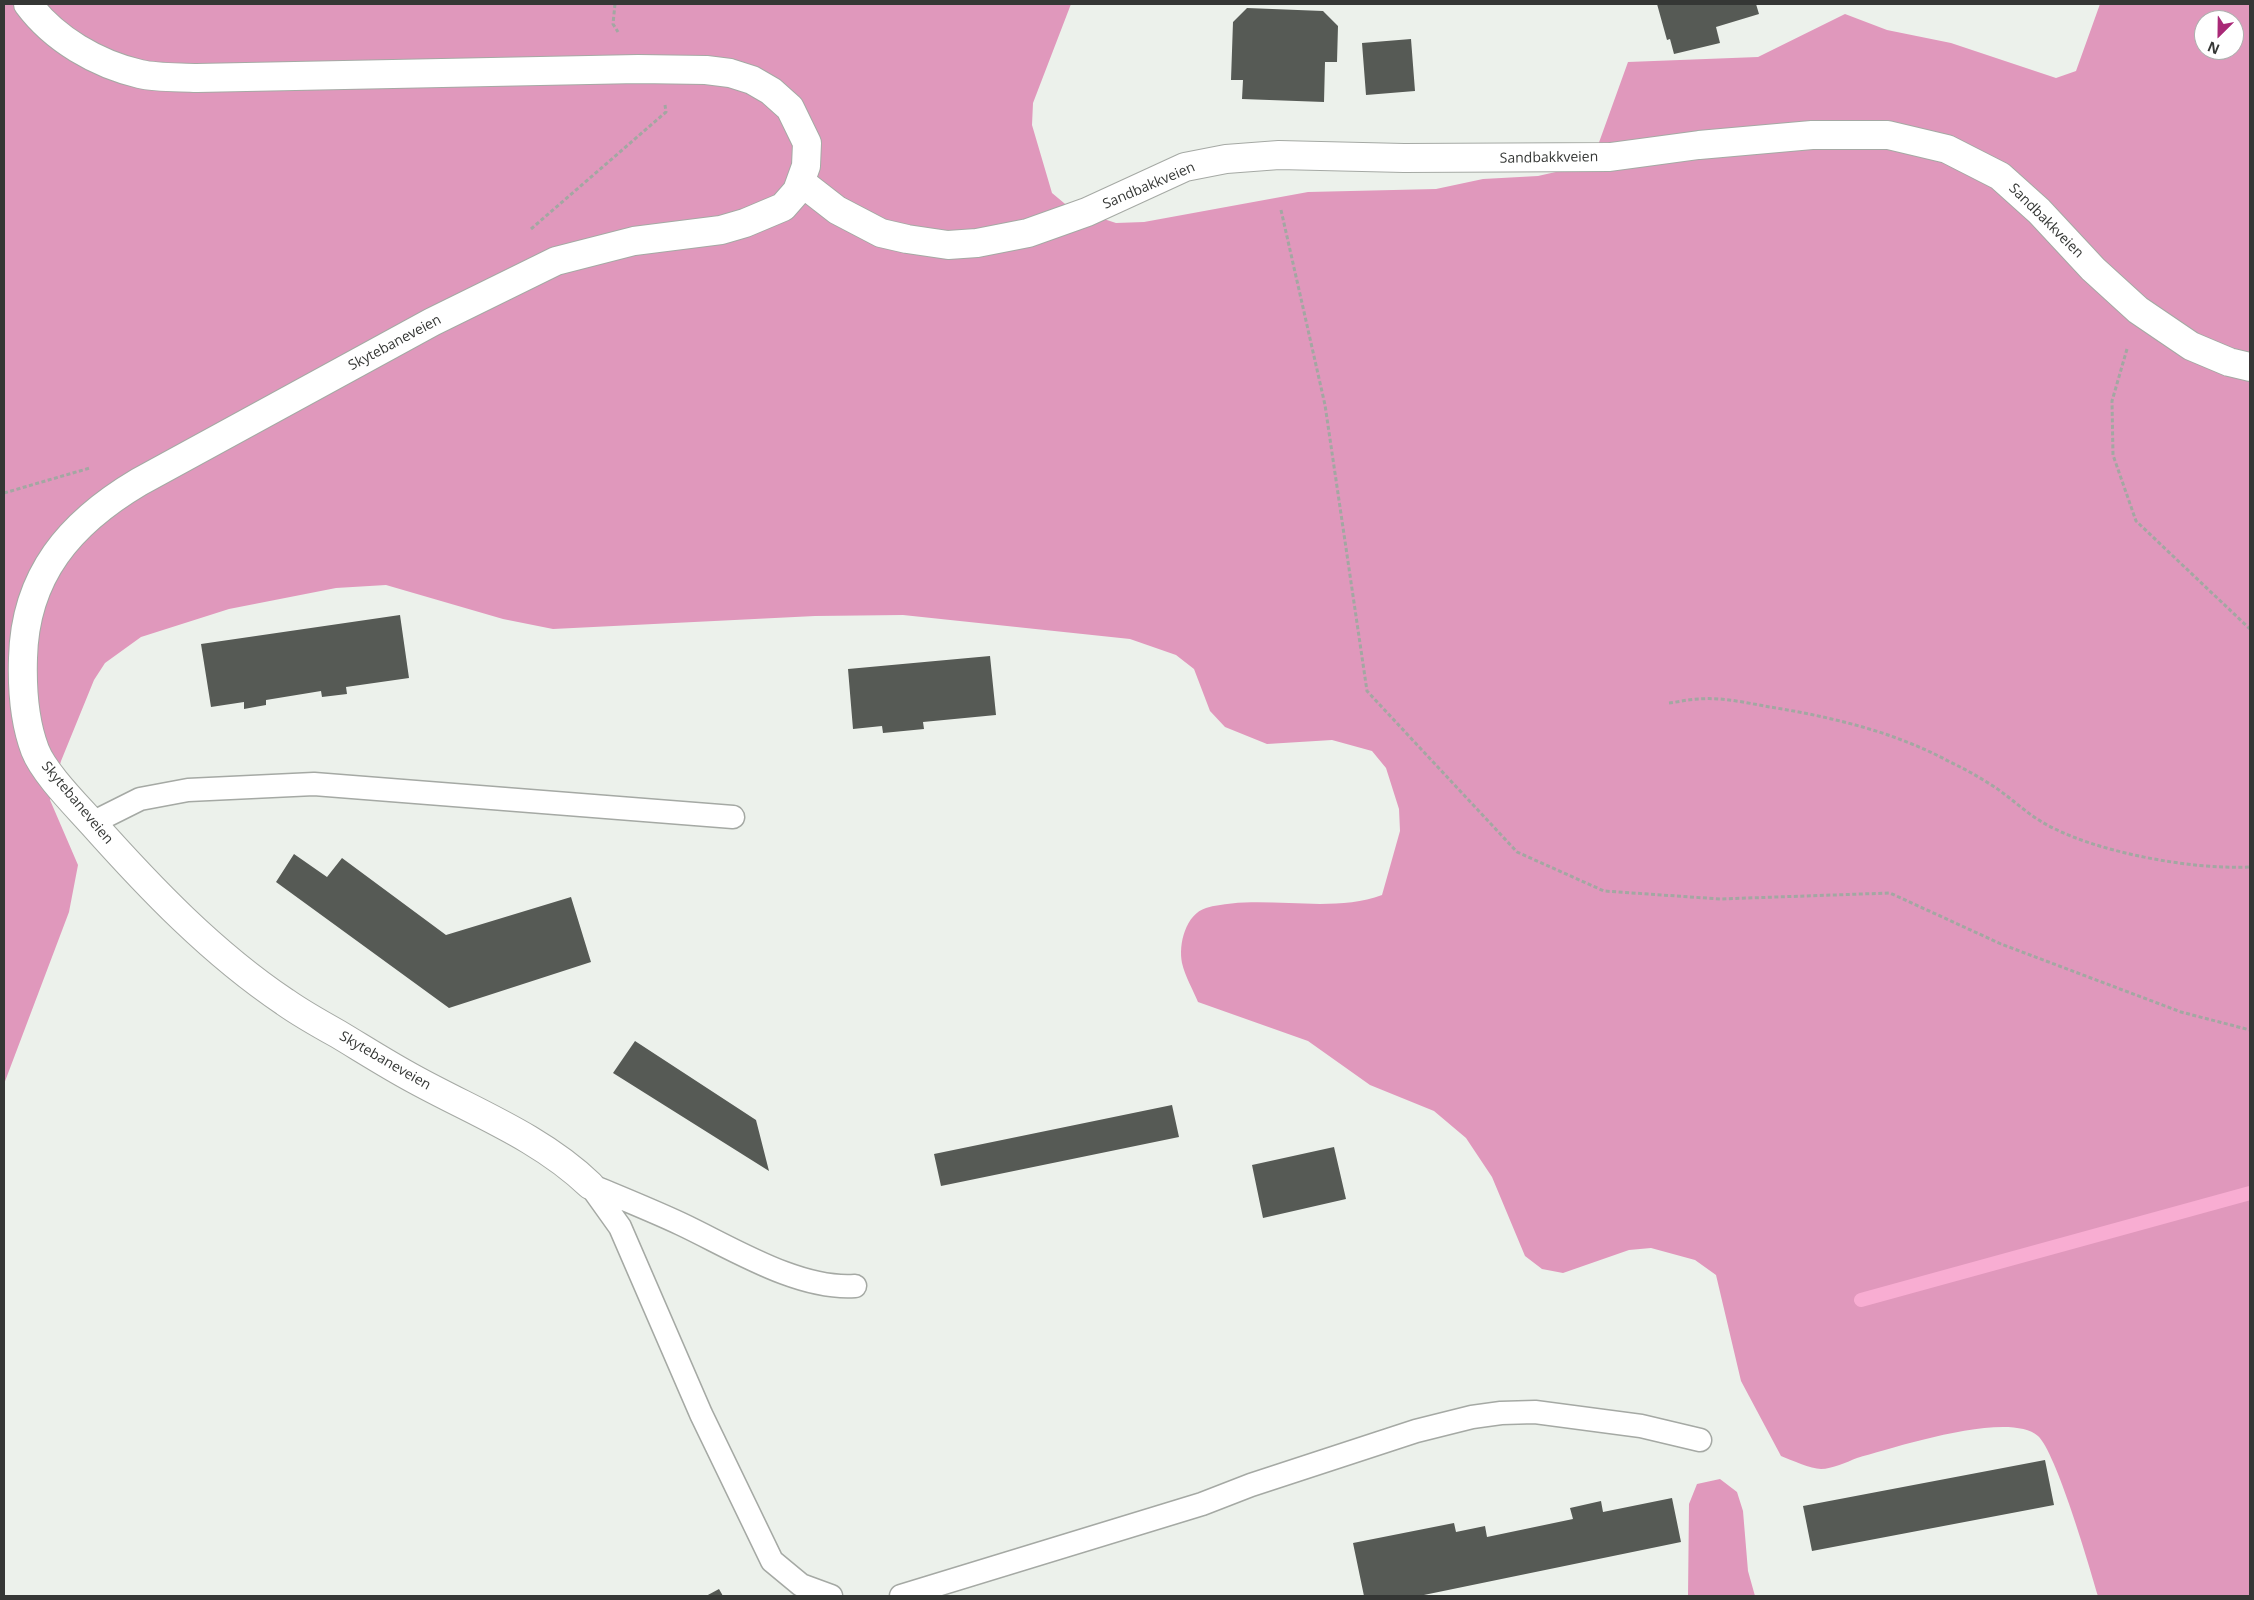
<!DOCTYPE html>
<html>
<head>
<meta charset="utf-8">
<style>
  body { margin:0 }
  #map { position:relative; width:2254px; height:1600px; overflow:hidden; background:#ecf1eb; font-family:"Open Sans",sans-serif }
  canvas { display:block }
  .frame { position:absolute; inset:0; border:5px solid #353735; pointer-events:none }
  .north { position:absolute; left:2194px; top:10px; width:50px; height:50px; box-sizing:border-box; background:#fff; border:1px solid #aeafae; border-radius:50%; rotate:203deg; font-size:14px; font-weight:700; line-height:20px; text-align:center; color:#353735 }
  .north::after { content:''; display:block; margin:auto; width:18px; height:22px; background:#a92977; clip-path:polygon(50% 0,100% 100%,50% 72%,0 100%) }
</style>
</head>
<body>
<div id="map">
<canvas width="2254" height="1600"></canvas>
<div class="frame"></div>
<div class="north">N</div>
</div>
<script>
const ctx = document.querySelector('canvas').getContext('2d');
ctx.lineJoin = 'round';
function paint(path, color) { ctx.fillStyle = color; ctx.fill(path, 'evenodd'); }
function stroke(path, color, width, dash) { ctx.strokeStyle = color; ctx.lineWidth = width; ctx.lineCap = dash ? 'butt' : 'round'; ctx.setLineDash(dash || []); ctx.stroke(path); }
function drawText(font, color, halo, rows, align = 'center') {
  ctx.font = font + ' "Open Sans",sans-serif'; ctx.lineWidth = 5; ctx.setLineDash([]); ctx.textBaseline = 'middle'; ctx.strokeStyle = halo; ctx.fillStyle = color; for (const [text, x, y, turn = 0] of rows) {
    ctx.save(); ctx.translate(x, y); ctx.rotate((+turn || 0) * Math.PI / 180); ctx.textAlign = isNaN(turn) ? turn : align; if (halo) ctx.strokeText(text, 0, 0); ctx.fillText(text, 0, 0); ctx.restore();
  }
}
const forest = new Path2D(`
  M4,4H1071L1033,103L1032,125L1052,193L1070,208L1116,223L1144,222L1308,192L1436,189L1483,179L1538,176L1582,166L1597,148L1628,62L1758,57L1845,14L1887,30L1951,43L2056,78L2076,71L2100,4H2250V1596H2098C2090,1568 2056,1452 2038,1436C2008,1410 1894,1448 1857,1458C1847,1462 1832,1469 1821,1469C1811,1469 1791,1460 1781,1456L1741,1381L1716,1275L1695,1260L1651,1248L1629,1250L1563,1273L1542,1269L1525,1256L1492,1177L1466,1138L1434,1111L1370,1085L1308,1041L1198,1002C1193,990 1185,976 1182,963C1178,944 1186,914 1206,908C1262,893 1328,915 1382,895L1400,831L1399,809L1386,768L1372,751L1332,740L1267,744L1225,727L1210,711L1194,669L1176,655L1130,639L903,615L815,616L553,629L503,619L386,585L336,588L229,609L141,637L105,663L94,680L61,761L50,800L78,865L69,912L4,1084ZM2204,20H2234V50H2204Z
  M1720,1479L1737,1492L1743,1511L1748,1571L1755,1596H1688L1689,1504L1697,1484Z`);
const stream = new Path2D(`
  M1861,1300L2250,1193`);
const building = new Path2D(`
  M1657,4H1756L1759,14L1716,27L1720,43L1674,54L1670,39L1667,40Z
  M1247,8L1323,11L1338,26L1337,62H1325L1324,102L1242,99L1243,80H1231L1233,22Z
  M1411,39L1415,91L1366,95L1362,43Z
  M400,615L409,678L346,687L347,694L322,697L321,691L266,700V705L244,709V702L211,707L201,644Z
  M990,656L996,715L923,722L924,729L883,733L882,726L853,729L848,669Z
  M294,854L327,877L342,858L446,935L571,897L591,962L449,1008L276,882Z
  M635,1041L756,1120L769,1171L613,1073Z
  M1172,1105L1179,1137L941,1186L934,1154Z
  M1334,1147L1346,1199L1263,1218L1252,1165Z
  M2045,1460L2054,1505L1812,1551L1803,1506Z
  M1672,1498L1681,1542L1419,1596H1364L1353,1543L1454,1523L1456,1532L1485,1526L1487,1537L1573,1519L1570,1508L1601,1501L1603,1512Z
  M719,1589L723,1596H706Z`);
const path = new Path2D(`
  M615,4L613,24L618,32
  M1281,210L1325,405L1367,691L1517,852L1604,891L1720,899L1890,893L2001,944L2181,1012L2250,1030
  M531,229L666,112L665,105
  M2127,349L2112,401L2113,455L2136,521L2250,629
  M4,493L90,468
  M1669,703C1679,702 1689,699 1699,699C1723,697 1747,703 1770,707C1832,717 1895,732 1950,762C1965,769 1979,777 1993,786C2010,797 2025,812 2042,822C2092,852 2192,870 2250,867`);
const service = new Path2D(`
  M92,823L140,799L188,790L314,784L733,817
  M590,1185L620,1227L701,1414L772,1561L801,1585L831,1596
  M590,1185C621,1198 651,1210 681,1224C732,1248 798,1290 855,1286
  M901,1596L1202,1504L1251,1485L1416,1431L1472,1417L1501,1413L1535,1412L1641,1426L1700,1440`);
const minor = new Path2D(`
  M28,4C54,39 97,64 140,74C157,78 179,77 197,78L638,69L706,70L730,73L752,80L771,91L790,108L807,143L806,166L797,191L783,207L745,223L721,230L634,241L556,261L432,322L139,482C70,523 25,575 23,658C22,689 24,721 35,750C44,773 75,804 92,823C150,888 212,953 285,1002C302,1014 320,1024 338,1034C363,1049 388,1065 414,1079C474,1112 540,1137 590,1185
  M801,182L837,210L881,233L907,239L948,245L977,243L1028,233L1087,212L1185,167L1226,159L1279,155L1404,158L1610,157L1699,145L1812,135H1888L1947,149L2000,176L2039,211L2093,269L2138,310L2191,346L2229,362L2250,367`);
const streetNames = [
  ["Sandbakkveien",1549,158,-1],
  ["Sandbakkveien",1149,186,-23],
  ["Sandbakkveien",2046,221,45],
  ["Skytebaneveien",395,343,-28],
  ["Skytebaneveien",77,803,50],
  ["Skytebaneveien",385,1061,30]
];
paint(forest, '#e098bc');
stroke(stream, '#f8add2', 14);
paint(building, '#565a55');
stroke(service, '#a5a9a4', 25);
stroke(minor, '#a5a9a4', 30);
stroke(path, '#a3a7a2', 3, [4, 2.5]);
stroke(service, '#fff', 22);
stroke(minor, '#fff', 28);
drawText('14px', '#353735', '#fff', streetNames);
</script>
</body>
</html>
